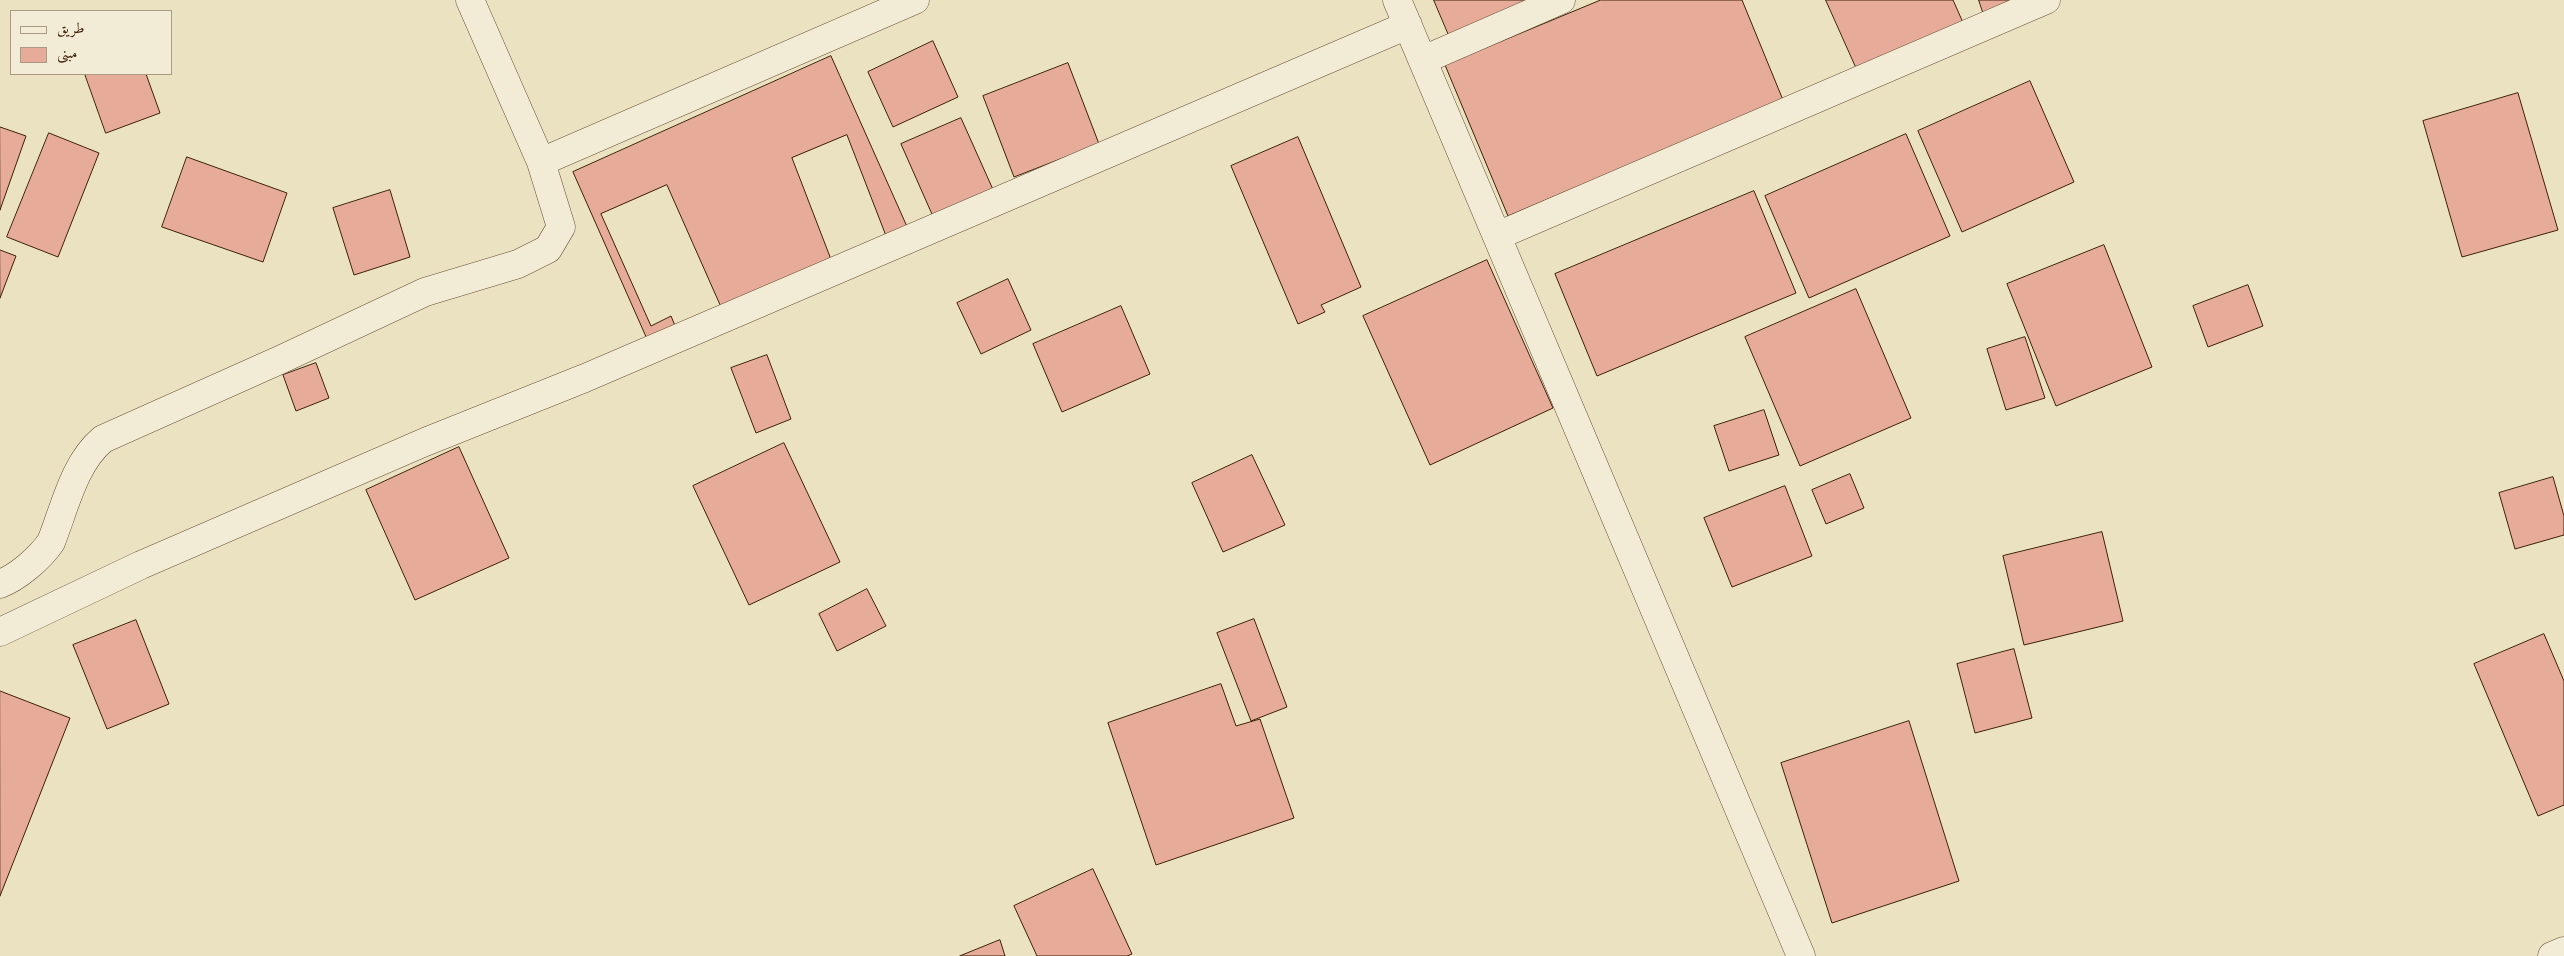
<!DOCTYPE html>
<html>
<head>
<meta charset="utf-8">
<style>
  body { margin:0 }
  #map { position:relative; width:2564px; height:956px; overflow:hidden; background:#ebe2c2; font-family:"IM FELL French Canon",Amiri,serif }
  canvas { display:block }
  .legend { position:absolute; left:10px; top:10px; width:162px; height:65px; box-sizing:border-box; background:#f2ecd7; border:1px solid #aa9a84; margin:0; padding:6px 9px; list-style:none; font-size:15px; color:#3e2008 }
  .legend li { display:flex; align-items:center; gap:10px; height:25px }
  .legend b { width:25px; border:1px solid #aa9a84 }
</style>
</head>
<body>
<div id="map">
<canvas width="2564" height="956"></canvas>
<ul class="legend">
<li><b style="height:6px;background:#f2ecd7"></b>طريق</li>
<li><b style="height:14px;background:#e6ac99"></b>مبنى</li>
</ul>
</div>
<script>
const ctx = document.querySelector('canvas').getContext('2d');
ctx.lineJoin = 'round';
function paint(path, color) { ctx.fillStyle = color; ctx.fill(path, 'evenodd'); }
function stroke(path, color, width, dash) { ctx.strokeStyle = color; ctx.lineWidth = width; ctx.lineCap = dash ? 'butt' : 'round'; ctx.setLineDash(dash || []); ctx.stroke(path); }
const building = new Path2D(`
  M1434,0H1546L1451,40Z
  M1601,0H1742L1783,100L1508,216L1445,65Z
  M1826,0H1953L1965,27L1860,76Z
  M1979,0H2033L1986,21Z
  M933,41L958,97L893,127L868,72Z
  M831,56L913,240L655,357L573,172Z
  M1068,63L1099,144L1014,177L983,96Z
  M85,74H146L160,113L106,133Z
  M2030,81L2074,182L1962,232L1918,131Z
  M2518,93L2558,230L2462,257L2423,121Z
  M961,118L995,194L935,221L901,144Z
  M0,127L26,136L0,210Z
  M49,133L99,153L58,257L7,237Z
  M1906,134L1950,236L1809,298L1765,196Z
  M847,135L888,241L832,262L792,158Z
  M1298,137L1361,287L1321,305L1325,312L1298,324L1231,166Z
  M187,157L287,193L263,262L162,227Z
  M667,185L721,307L676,328L671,316L651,326L601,214Z
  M390,190L410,257L354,275L333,208Z
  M1754,191L1796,293L1597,376L1555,274Z
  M2104,245L2152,367L2056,406L2007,284Z
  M0,250L16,256L0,298Z
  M1487,260L1553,408L1430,465L1363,316Z
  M1008,279L1031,330L981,354L957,303Z
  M2248,285L2263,326L2208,347L2193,306Z
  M1856,289L1911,418L1800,466L1745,337Z
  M1121,306L1150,374L1062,412L1033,344Z
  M2025,337L2045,398L2006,410L1987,349Z
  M767,355L791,419L756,433L731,368Z
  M316,363L329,398L296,411L283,375Z
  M1764,410L1779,455L1729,471L1714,426Z
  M784,443L840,562L749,605L693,486Z
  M459,447L509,558L415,600L366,490Z
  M1252,455L1285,525L1223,552L1192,483Z
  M1850,474L1864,508L1826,524L1812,490Z
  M2553,477L2564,516V535L2515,549L2499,493Z
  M1785,486L1812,556L1732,587L1704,518Z
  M2102,532L2123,621L2024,645L2003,556Z
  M867,589L886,626L837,651L819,614Z
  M1254,619L1287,707L1251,721L1217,633Z
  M136,620L169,704L107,729L73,645Z
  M2544,634L2564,681V805L2538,816L2474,664Z
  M2014,649L2032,718L1975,733L1957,664Z
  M1221,684L1236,726L1260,719L1294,818L1156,865L1108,723Z
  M0,691L70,718L0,896Z
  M1909,721L1959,881L1832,923L1781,763Z
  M1093,869L1132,954L1127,956H1037L1014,906Z
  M1000,940L1005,956H960Z`);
const street = new Path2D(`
  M470,0L541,162L915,0
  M1397,0L1801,956
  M1423,60L1561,0
  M1497,236L2046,0
  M0,584C18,577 40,558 51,542C65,507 74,463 103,439L282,359L425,292L518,264L548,249L561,227L541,162
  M0,632L141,565L425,442L585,378L1408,25
  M2552,956L2564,951`);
paint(building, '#e6ac99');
stroke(building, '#3e2008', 1);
stroke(street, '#695036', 29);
stroke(street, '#f2ecd7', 28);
</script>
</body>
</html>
